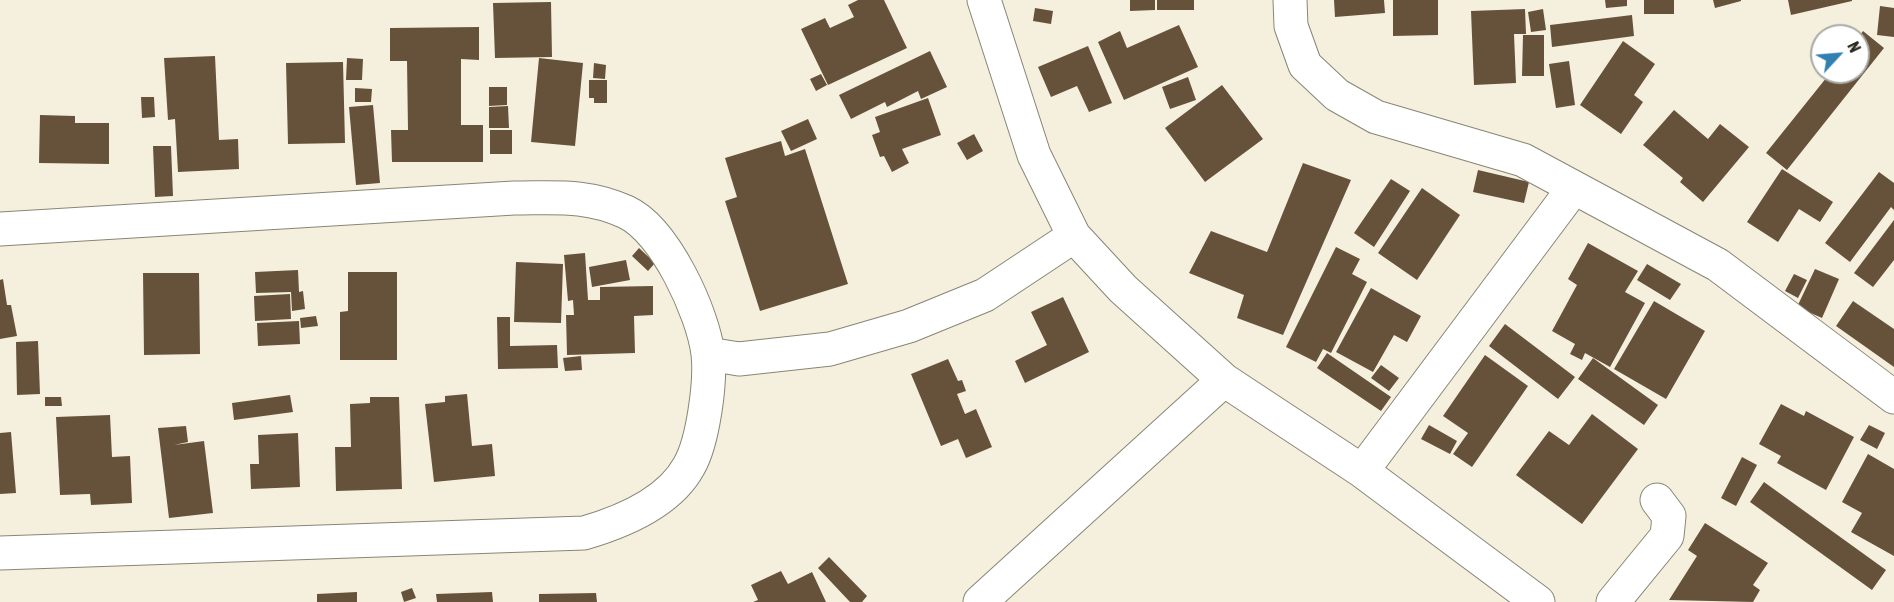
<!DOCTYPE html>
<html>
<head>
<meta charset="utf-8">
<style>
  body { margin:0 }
  #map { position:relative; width:1894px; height:602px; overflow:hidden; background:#f5f0de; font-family:"Asap Condensed",sans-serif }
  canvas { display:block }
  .north { position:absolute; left:1810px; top:24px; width:60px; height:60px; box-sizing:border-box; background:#fff; border:2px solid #a9a9a6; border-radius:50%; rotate:64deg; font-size:16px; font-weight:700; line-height:24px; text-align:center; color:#292821 }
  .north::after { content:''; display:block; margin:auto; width:21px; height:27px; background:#327fb2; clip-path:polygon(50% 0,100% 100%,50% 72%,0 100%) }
</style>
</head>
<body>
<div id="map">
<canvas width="1894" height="602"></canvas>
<div class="north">N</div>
</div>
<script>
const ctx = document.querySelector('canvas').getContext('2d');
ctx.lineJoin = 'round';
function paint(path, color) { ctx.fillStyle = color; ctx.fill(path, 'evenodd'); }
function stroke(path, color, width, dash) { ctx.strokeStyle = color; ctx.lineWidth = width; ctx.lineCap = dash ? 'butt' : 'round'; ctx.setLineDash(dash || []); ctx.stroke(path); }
const building = new Path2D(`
  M858,0H884L907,48L828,85L801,29L825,18L830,28L854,17L848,5Z
  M1130,0H1155V10L1130,11Z
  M1157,0H1194V10H1157Z
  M1334,0H1384L1385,13L1335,17Z
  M1393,0H1438V35L1393,36Z
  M1605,0H1627V6L1606,8Z
  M1644,0H1674V14H1644Z
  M1713,0H1741V1L1715,8Z
  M1788,0H1852V1L1791,15Z
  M551,2L552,57L495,58L493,3Z
  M1880,6L1894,8V37L1877,35Z
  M1035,8L1053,11L1051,24L1033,21Z
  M1525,9L1526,34H1514L1516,83L1474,85L1471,11Z
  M1543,9L1546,30L1531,32L1528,12Z
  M1632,15L1634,36L1552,47L1550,25Z
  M1179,25L1198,67L1124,100L1098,42L1120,31L1127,48Z
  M479,27V60L461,59V125H483V162H392L391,130H408L407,61H390V28Z
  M1863,31L1884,48L1787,170L1766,153L1831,72H1858V38Z
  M1523,35H1544V76H1522Z
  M1623,41L1655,64L1634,95L1643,102L1621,134L1580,105Z
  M1088,46L1112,103L1089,112L1077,86L1051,97L1038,67Z
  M930,51L947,87L921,99L918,91L887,107L885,102L851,119L839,95Z
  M215,56L219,140L238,139L239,169L178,172L175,119L168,120L164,58Z
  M347,58L363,59L362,80H346Z
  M539,58L583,63L575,146L531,142Z
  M1569,61L1575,105L1556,108L1549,64Z
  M343,62L345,143L288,144L286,63Z
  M594,63L606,65L605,79L593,78Z
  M821,74L827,85L816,91L810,79Z
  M1188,77L1196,100L1170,109L1162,87Z
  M589,80H607V103H594V98H589Z
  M1222,85L1263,139L1205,182L1165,128Z
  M489,87H507V105L489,106Z
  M355,88L372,89L371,102H355Z
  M141,97H154L155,117L142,118Z
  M928,98L941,135L902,149L909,163L892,172L884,156L880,157L872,135L880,132L875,117Z
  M373,105L380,183L356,185L349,107Z
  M508,106L509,128H489V107Z
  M1674,110L1708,139L1720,124L1749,147L1703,202L1680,182L1683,178L1643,145Z
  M40,115L75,116V123H109V164L39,163Z
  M808,119L817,139L791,151L781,131Z
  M490,130H512V154H490Z
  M974,134L983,151L967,160L957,143Z
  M781,141L785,156L805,149L848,284L760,311L725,201L737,197L725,158Z
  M153,146H171L173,196L155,197Z
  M1303,163L1351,180L1283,335L1237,318L1244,295L1189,273L1211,231L1267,252Z
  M1782,169L1833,202L1820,222L1799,209L1778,242L1747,222Z
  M1478,170L1529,182L1524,203L1473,192Z
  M1879,172L1894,183V210L1891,207L1850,262L1825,243Z
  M1391,179L1410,191L1374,247L1354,233Z
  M1422,188L1460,215L1417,280L1378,253Z
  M1894,220V260L1873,287L1854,273Z
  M1588,243L1638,271L1625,292L1645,303L1610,367L1585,353L1582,360L1570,354L1575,344L1552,331L1577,285L1568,279Z
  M1336,247L1360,259L1352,274L1367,282L1331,353L1323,349L1316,362L1286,347Z
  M639,248L655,263L648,271L632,256Z
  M585,253L588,300H600V287L653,286V315L634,316L635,353L567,355L566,315H574L573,300L568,301L564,255Z
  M626,260L630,280L592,287L589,267Z
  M516,262L563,264L561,323L514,322Z
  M1647,264L1681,284L1670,300L1637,280Z
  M1815,269L1839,279L1822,318L1797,307Z
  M298,270L299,292L303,291L305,309L292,311L291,292L256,293L255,272Z
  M348,272H397V360H340V312L348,311Z
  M143,273H199L200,354L144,355Z
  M1794,274L1807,280L1798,298L1785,291Z
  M3,279L7,305H11L17,336L0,339V280Z
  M1371,288L1421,316L1407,342L1394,335L1373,372L1336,352Z
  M290,294L291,319L255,321L254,296Z
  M1063,297L1089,352L1025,383L1015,361L1047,345L1031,312Z
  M1654,301L1705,331L1666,399L1614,369Z
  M1853,301L1894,329V367L1836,326Z
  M316,316L318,326L301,328L300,318Z
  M497,317H510V346L557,345L558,368L498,369Z
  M299,321L300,344L258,346L257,323Z
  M1505,324L1575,377L1558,399L1489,346Z
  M38,341L40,394L17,395L16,342Z
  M1327,353L1391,397L1381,411L1317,368Z
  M1485,355L1528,386L1472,467L1453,454L1468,433L1443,416Z
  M581,356L582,370L565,371L563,358Z
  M1593,358L1658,405L1644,425L1578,379Z
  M948,359L958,381L962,380L966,391L957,394L965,414L976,409L992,447L966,458L958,439L941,446L911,374Z
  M1381,365L1399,378L1389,391L1371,378Z
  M467,394L472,446L492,444L495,476L434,482L425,404L445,402V396Z
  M290,395L293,412L234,420L232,403Z
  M45,397H61L62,406H45Z
  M370,397H399L402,489L336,491L335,447H351L350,404L370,403Z
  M1781,404L1804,416L1806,411L1854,437L1826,490L1777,463L1781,456L1759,444Z
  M1592,414L1638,449L1582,524L1516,475L1549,431L1569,445Z
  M110,415L112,457L130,456L132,503L91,505L90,494L60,495L56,417Z
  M1429,425L1457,441L1450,454L1421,439Z
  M1869,425L1885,433L1877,449L1860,440Z
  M186,426L188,442L174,445L204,441L213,513L169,518L158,428Z
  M11,432L16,493L0,494V433Z
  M298,433L300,487L251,489L250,464H259L258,435Z
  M1868,454L1894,469V556L1851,532L1862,513L1842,502Z
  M1742,457L1757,465L1736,506L1721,498Z
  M1764,482L1886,570L1872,590L1750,502Z
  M1705,523L1768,563L1753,585L1760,590L1753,602L1669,600L1697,556L1688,550Z
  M829,557L867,596L862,602H850L818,568Z
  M781,571L788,584L812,572L826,602H753L758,600L751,585Z
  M412,588L416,598L404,602L401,592Z
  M357,592V602H317V594Z
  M492,592L493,602H437L436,594Z
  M596,593L597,602H539V594Z`);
const minor = new Path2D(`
  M984,0L1034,155L1074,236L1123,289L1224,380L1362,471L1538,602
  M1290,0L1291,26L1305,65L1337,95L1376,117L1523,160L1718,265L1894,397
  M0,229L514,198C555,198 587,194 626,212C665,230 703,313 708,354C711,382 703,442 689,466C669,503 622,522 584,533L0,553
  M708,354L739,359L830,349L909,326L985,295L1074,236
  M1362,471L1573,189
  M980,602L1224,380
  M1613,602L1667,536L1669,516L1657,500`);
paint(building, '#66523a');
stroke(minor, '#898575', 35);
stroke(minor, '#fff', 33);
</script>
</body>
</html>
